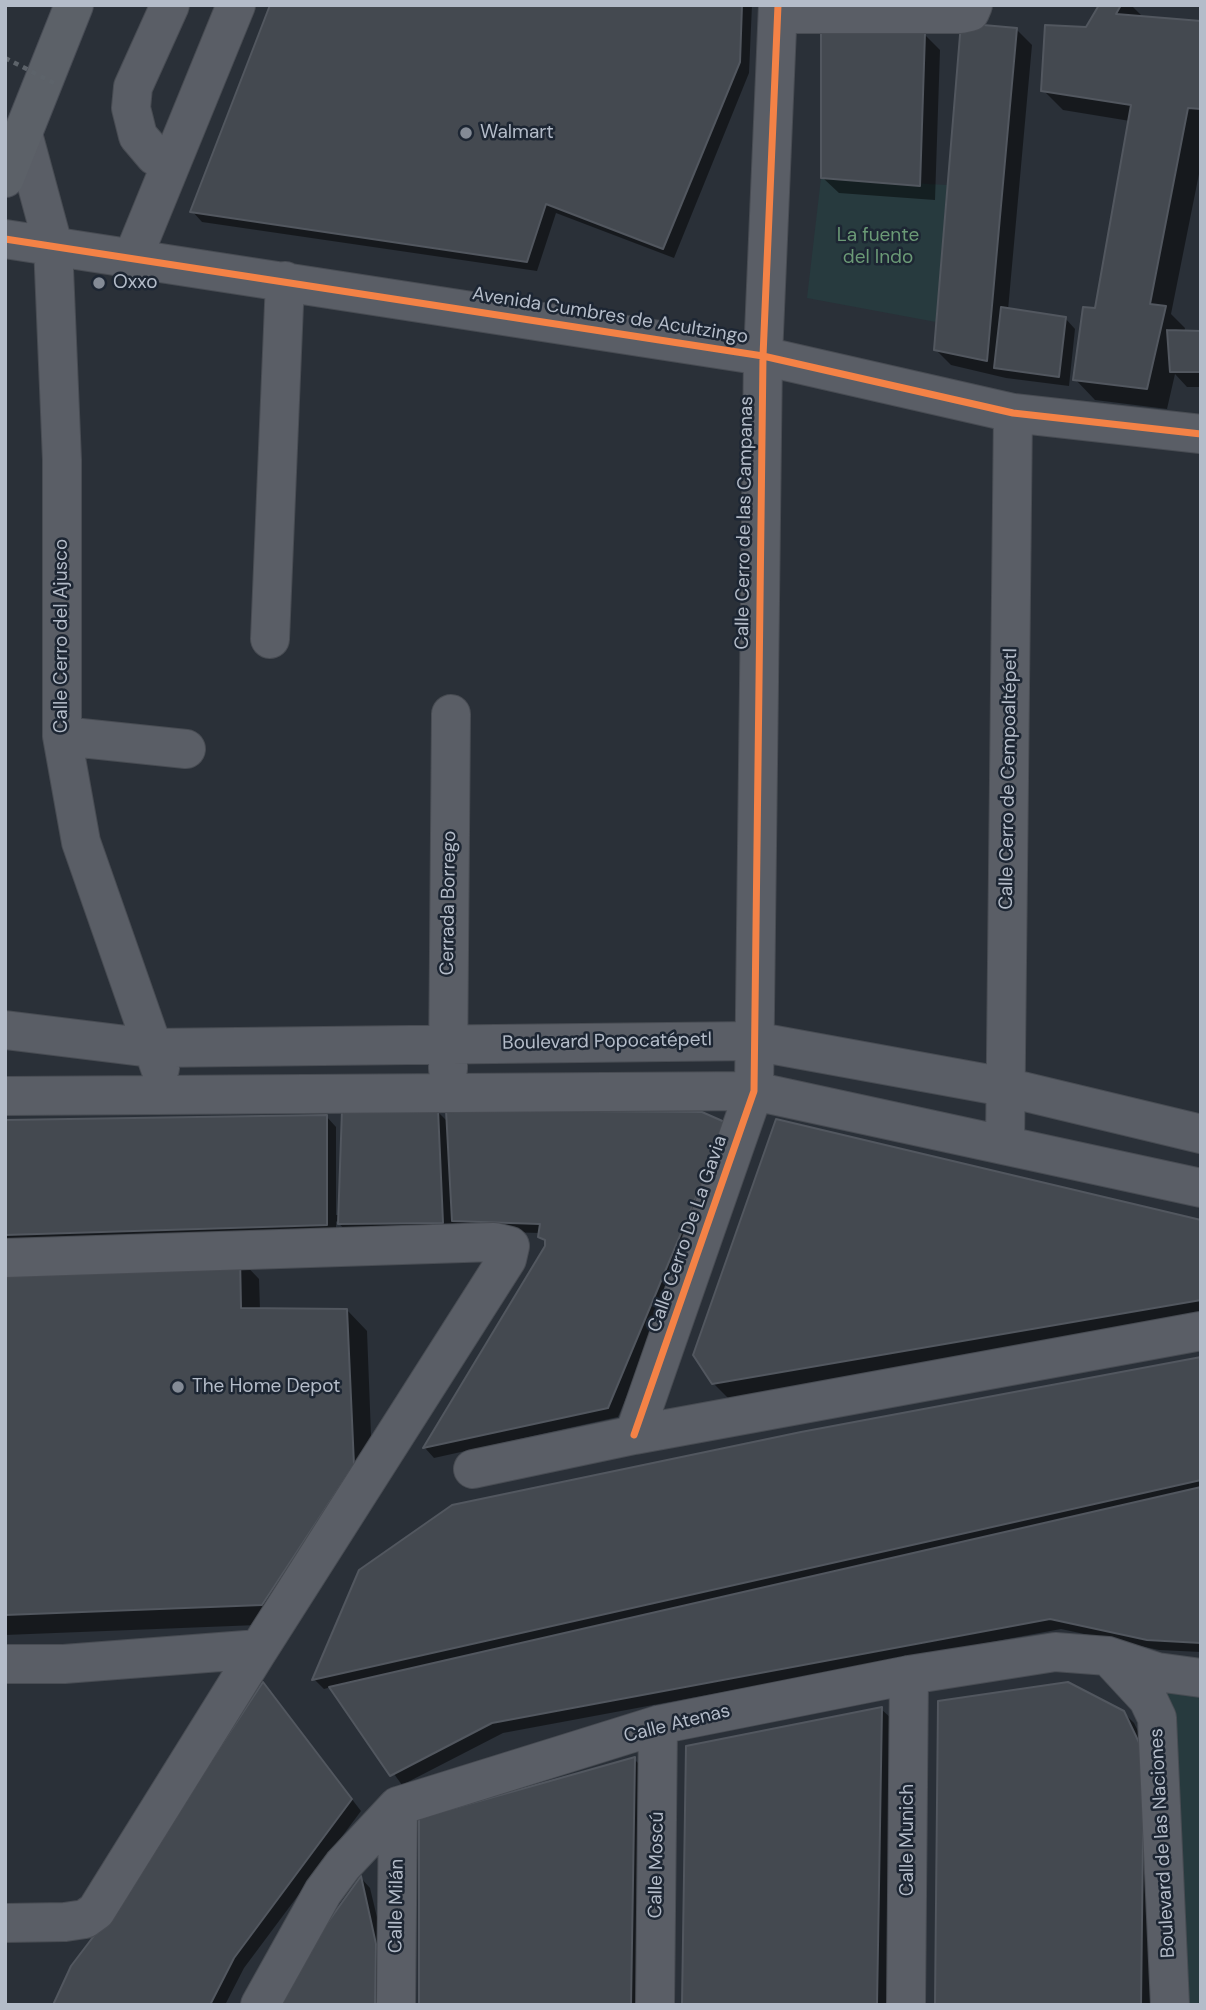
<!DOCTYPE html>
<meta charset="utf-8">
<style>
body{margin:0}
#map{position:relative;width:1206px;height:2010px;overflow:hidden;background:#2a3038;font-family:"DM Sans",sans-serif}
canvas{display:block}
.frame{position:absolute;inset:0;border:7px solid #b4bcc9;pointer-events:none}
</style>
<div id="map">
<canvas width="1206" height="2010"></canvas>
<div class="frame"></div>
</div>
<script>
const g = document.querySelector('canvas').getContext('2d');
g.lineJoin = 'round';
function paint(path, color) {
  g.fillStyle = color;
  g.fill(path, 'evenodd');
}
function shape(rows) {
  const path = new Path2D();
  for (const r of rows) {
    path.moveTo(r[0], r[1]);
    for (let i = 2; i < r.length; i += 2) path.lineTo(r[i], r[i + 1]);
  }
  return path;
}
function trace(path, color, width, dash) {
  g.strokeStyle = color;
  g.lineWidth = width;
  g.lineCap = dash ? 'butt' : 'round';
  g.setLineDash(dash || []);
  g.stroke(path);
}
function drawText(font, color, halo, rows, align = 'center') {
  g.font = font + ' "DM Sans",sans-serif';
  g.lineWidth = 5;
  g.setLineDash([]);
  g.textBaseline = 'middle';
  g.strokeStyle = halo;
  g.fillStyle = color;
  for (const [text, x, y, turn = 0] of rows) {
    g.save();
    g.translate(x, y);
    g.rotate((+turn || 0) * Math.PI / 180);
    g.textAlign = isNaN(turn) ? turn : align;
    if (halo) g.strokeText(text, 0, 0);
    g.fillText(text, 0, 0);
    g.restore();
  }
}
paint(shape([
 [821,178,947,185,936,322,807,298],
 [1157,1672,1201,1678,1201,2005,1170,2005]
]), '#273a3e');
paint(shape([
 [272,5,752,5,749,73,674,258,556,213,537,271,202,222,192,211],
 [1101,5,1131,5,1144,18,1201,24,1201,164,1171,314,1185,328,1184,333,1201,333,1201,387,1187,387,1175,374,1167,409,1095,400,1075,379,1097,309,1130,121,1063,110,1043,90],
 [1016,29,1032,45,1008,310,1065,318,1075,329,1069,386,1006,378,951,365,935,349],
 [924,34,940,50,935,200,839,193,823,178],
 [437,1111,449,1123,736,1135,618,1417,434,1458,425,1448,547,1247,540,1233,464,1231,457,1223,458,1238,355,1239,336,1221,336,1235,5,1245,5,1122,326,1116,336,1127,336,1215,340,1215],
 [1201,1222,1201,1318,729,1399,713,1383],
 [239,1258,259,1279,260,1310,347,1310,367,1331,373,1486,283,1624,5,1635,5,1265],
 [1201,1359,1201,1652,1159,1650,1061,1629,503,1733,402,1785,331,1687,324,1689,314,1679],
 [263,1684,361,1811,244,1968,225,2005,55,2005],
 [881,1709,892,1719,887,2005,683,2005],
 [1123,1712,1134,1723,1154,1764,1151,2005,937,2005],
 [634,1759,644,1769,641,2005,421,2005],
 [361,1878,370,1888,386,1955,384,2005,279,2005]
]), '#0007');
const building = shape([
 [270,5,742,5,740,62,663,249,546,204,527,262,190,212,270,5],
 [1099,5,1121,5,1116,14,1201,21,1201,109,1188,108,1150,304,1166,306,1147,389,1073,380,1083,307,1095,308,1131,105,1041,91,1045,25,1086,27,1099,5],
 [961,23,1017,28,987,361,934,350,961,23],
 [821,29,925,33,920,186,821,178,821,29],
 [1001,307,1066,317,1059,377,994,368,1001,307],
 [1167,330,1201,331,1201,372,1170,372,1167,330],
 [438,1109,443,1223,338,1224,342,1110,438,1109],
 [446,1110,702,1112,727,1123,608,1408,423,1448,545,1246,545,1240,538,1237,540,1224,452,1221,446,1110],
 [327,1115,327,1225,5,1235,5,1120,327,1115],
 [776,1119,1201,1220,1201,1300,712,1384,693,1355,776,1119],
 [240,1257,241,1308,347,1309,354,1465,262,1605,5,1615,5,1263,240,1257],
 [1201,1357,1201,1480,312,1680,359,1570,452,1505,801,1432,1201,1357],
 [1201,1487,1201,1643,1147,1640,1050,1619,492,1723,390,1776,329,1687,1201,1487],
 [263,1682,352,1799,234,1958,210,2005,53,2005,71,1966,106,1920,263,1682],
 [1068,1682,1124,1711,1144,1753,1141,2005,935,2005,938,1701,1068,1682],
 [882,1707,877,2005,682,2005,686,1746,882,1707],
 [635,1757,631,2005,419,2005,419,1818,635,1757],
 [361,1876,376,1944,375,2005,277,2005,295,1968,361,1876]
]);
paint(building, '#444950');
trace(building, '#52575f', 2);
const minor = shape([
 [170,5,133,87,131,108,138,136,155,156,171,163],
 [778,14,961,14,970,12,973,5],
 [23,134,53,245,62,460,62,736,81,842,160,1068],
 [5,239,763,356,1013,413,1201,434],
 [133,257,236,5],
 [270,639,285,281],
 [62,736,186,749],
 [5,1030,151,1048,753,1041,1005,1087,1201,1134],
 [448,1069,451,714],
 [5,1096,754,1091,1201,1188],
 [1005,1145,1013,413],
 [5,1258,494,1242,510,1246,507,1259,259,1649],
 [634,1435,754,1091,763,356,778,5],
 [473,1469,634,1435,1201,1331],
 [1110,1658,1148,1699,1157,1718,1170,2005],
 [5,1664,64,1664,259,1649,96,1911,85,1919,65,1922,5,1923],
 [260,2005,323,1892,343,1865,398,1806,658,1725,909,1675,1055,1652,1108,1656,1157,1672,1201,1678],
 [396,2005,398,1806],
 [655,2005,658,1725],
 [906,2005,909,1675]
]);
const major = shape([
 [5,178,74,5]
]);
trace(minor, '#484c53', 40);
trace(major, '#484c55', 40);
trace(minor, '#5a5e66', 38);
trace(major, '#5c6168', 38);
trace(shape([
 [5,58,56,84]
]), '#5d636a', 4.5, [5, 5]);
trace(shape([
 [5,239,763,356,1013,413,1201,434],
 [634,1435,754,1091,763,356,778,5]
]), '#f48246', 7);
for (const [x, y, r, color] of [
 [466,133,7,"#848b96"],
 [99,283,7,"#848b96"],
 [178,1387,7,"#848b96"]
]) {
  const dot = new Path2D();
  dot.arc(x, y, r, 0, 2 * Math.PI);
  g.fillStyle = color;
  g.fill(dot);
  trace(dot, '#1d2633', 2.5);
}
drawText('19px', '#b4bcc9', '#1d2633', [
 ["Walmart",480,133],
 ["Oxxo",113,283],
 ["The Home Depot",192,1387]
], 'left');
drawText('19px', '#6b9a76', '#1d2633', [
 ["La fuente",878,236],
 ["del Indo",878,258]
]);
drawText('19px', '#b4bcc9', '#1d2633', [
 ["Avenida Cumbres de Acultzingo",610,316,9],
 ["Calle Cerro de las Campanas",745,523,-89],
 ["Calle Cerro del Ajusco",62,636,-90],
 ["Calle Cerro de Cempoaltépetl",1009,779,-89],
 ["Cerrada Borrego",449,903,-89],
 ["Boulevard Popocatépetl",607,1042,-1],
 ["Calle Cerro De La Gavia",688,1234,-71],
 ["Calle Atenas",677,1724,-14],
 ["Calle Munich",908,1840,-90],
 ["Boulevard de las Naciones",1163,1843,-93],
 ["Calle Moscú",657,1865,-89],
 ["Calle Milán",397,1906,-89]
]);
</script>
